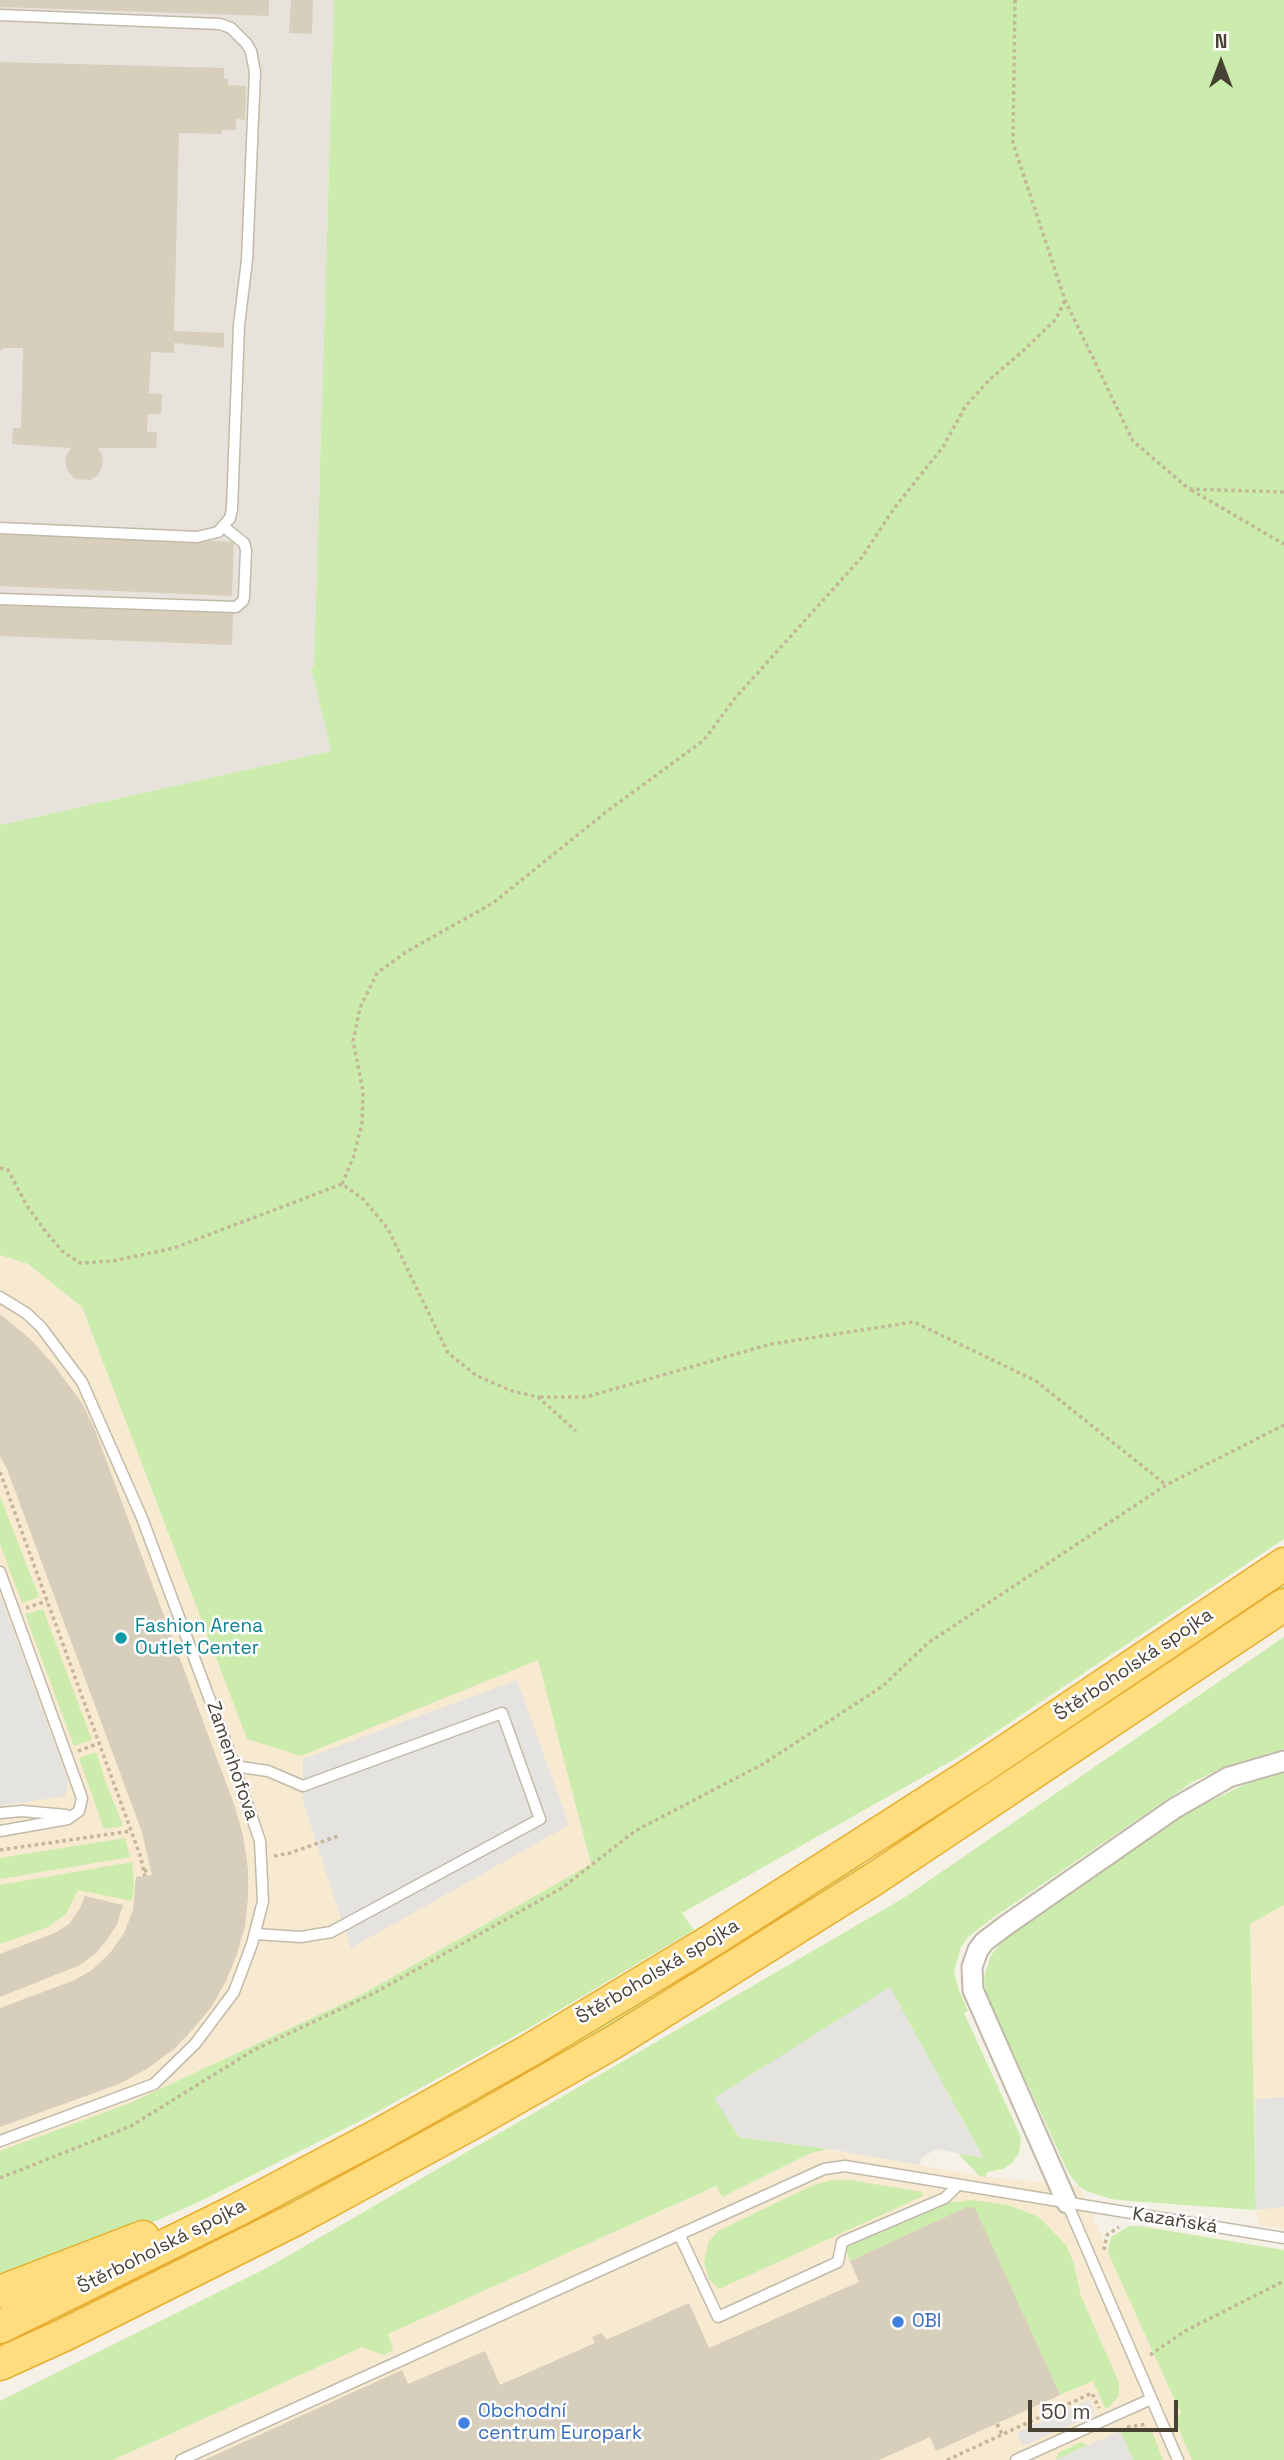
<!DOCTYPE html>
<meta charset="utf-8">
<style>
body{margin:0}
#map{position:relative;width:1284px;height:2460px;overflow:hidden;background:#f5f1e7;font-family:"Space Grotesk",sans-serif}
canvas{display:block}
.north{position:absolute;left:1186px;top:28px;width:70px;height:70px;-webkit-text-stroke:5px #fff;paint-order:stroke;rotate:0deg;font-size:19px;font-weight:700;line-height:28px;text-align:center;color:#484235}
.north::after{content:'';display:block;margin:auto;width:24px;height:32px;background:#484235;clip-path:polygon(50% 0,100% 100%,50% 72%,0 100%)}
.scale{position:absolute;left:1028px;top:2400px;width:150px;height:32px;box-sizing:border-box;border:4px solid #484235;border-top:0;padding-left:9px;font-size:21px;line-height:24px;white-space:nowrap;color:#484235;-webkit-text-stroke:5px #fff;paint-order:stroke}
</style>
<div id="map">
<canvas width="1284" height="2460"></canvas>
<div class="north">N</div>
<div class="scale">50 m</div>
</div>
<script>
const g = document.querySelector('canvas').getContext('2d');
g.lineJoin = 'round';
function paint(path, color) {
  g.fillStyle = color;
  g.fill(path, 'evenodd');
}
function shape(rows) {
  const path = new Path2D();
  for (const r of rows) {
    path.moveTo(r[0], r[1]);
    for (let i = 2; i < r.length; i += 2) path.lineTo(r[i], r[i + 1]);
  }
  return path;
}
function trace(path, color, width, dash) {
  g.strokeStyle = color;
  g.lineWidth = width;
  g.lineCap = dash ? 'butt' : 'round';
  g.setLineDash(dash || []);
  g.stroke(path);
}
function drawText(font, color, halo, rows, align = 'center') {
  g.font = font + ' "Space Grotesk",sans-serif';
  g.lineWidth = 5;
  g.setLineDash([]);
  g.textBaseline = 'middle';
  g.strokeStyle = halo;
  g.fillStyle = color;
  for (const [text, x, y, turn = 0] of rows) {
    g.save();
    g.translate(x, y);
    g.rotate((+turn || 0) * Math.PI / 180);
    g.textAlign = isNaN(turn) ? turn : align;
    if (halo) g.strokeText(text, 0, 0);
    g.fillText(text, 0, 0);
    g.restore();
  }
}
paint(shape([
 [0,1255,28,1264,82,1307,247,1739,301,1755,539,1659,591,1864,359,1996,130,2103,0,2151],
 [1284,1905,1284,2229,1260,2225,1256,2210,1250,1923],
 [830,2149,986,2177,1079,2186,1181,2415,1174,2419,1192,2460,113,2460,362,2347,393,2349,387,2334,717,2186,722,2196,811,2153]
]), '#f8e9d1');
paint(shape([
 [0,0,334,0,314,667,311,668,331,751,0,825]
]), '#e7e3dc');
paint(shape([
 [334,0,1284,0,1284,1539,960,1756,682,1913,694,1930,531,2027,366,2118,201,2201,78,2255,0,2283,0,2151,130,2103,359,1996,591,1864,538,1660,301,1756,247,1739,82,1307,28,1264,0,1255,0,825,331,751,311,667,314,667],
 [0,1496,39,1597,22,1603,0,1544],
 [1284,1578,1284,1590,955,1807,953,1803],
 [43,1609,92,1740,74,1746,25,1614],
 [1284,1637,1284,1749,1228,1765,1191,1783,994,1917,968,1937,961,1947,954,1971,958,1988,968,2011,964,2013,1021,2137,1019,2153,1013,2162,1003,2169,987,2172,986,2177,979,2176,959,2154,983,2157,889,1987,739,2137,830,2149,811,2153,722,2197,716,2186,388,2334,393,2348,392,2351,383,2355,362,2347,113,2460,0,2460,0,2401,269,2267,902,1899],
 [96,1752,106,1783,123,1826,104,1829,79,1758],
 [1284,1772,1284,1905,1250,1924,1256,2210,1129,2201,1111,2199,1086,2191,1079,2186,1069,2174,986,1994,984,1977,991,1955,1006,1938,1190,1811,1250,1782],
 [125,1838,130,1857,0,1879,0,1858],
 [132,1862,134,1885,132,1901,78,1890,66,1914,48,1927,0,1944,0,1885],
 [860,1862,865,1867,698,1976,412,2143,0,2352,0,2341],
 [831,2180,850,2180,922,2192,923,2196,719,2289,709,2279,704,2262,709,2241,718,2231,809,2187],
 [972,2200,1008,2205,1039,2217,1066,2245,1073,2261,1081,2296,1119,2383,1119,2396,1108,2408,1105,2408,1093,2381,1060,2395,975,2209,967,2207,850,2261,845,2248,944,2203],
 [1129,2226,1140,2226,1284,2250,1284,2460,1192,2460,1174,2418,1181,2414,1109,2255,1108,2248,1111,2237],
 [1151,2428,1163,2460,1133,2460,1120,2431],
 [1081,2442,1088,2445,1056,2460,1058,2453]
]), '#ccecad');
paint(shape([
 [0,1594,68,1781,65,1796,0,1806],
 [517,1680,569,1825,351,1948,303,1802,303,1759],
 [890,1987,983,2158,936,2149,921,2158,920,2165,830,2149,739,2137,714,2098],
 [1284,2097,1284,2207,1256,2210,1255,2099],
 [1089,2400,1095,2414,1023,2446,1017,2433],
 [1120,2431,1133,2460,1055,2460,1097,2441]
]), '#e5e3df');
paint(shape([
 [0,0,269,0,269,16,0,7],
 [291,0,313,0,312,34,289,33],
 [0,62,224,68,224,79,228,79,228,85,246,86,245,120,236,119,236,130,222,130,222,134,179,133,174,331,224,333,224,348,174,343,174,353,151,352,149,393,162,394,161,414,148,414,147,432,157,432,156,448,98,448,103,457,102,467,97,476,90,480,75,479,67,470,65,458,71,448,12,444,13,428,21,428,23,348,3,348,3,350,0,350],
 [0,532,234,542,232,596,0,586],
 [0,605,233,613,232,645,0,636],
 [0,1314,29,1338,54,1365,82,1403,95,1430,235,1807,243,1835,248,1869,248,1898,245,1926,237,1954,226,1981,212,2006,194,2028,174,2049,145,2070,119,2084,0,2127,0,2008,75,1980,92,1970,110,1953,124,1933,133,1910,136,1877,152,1875,142,1832,7,1469,0,1456],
 [85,1896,123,1905,117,1924,107,1940,95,1954,80,1965,0,1997,0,1954,55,1933,69,1924,79,1910],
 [967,2207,975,2208,1060,2395,936,2451,930,2437,879,2460,204,2460,402,2370,408,2384,485,2351,500,2385,595,2343,592,2337,602,2333,606,2340,689,2303,709,2348,859,2282,850,2261]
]), '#d7cebc');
const service = shape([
 [0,15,220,24,231,28,246,43,251,51,255,72,247,260,239,325,232,509,230,518,218,532,197,537,0,528],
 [0,599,236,607,243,601,244,597,246,550,244,543,224,527],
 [0,1297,26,1313,41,1327,82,1382,142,1518,229,1751,260,1841,263,1901,252,1944,234,1992,195,2044,154,2084,0,2141],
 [0,1572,82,1798,79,1811,68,1819,0,1831],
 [234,1766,268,1771,303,1786,502,1713,540,1819,331,1932,301,1937,255,1934],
 [0,1813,22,1811,66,1815],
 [1067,2203,1178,2460],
 [679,2234,718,2317,838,2262,842,2242,945,2198,958,2185],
 [181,2460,824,2169,845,2166,1284,2238],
 [1016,2460,1151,2399]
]);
const minor = shape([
 [1067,2203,973,1990,972,1967,978,1950,984,1942,1005,1926,1175,1808,1229,1777,1284,1761]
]);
const trunk = shape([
 [0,2292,143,2237],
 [0,2327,235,2211,377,2136,532,2049,714,1939,979,1769,1284,1564],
 [0,2364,66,2334,298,2218,476,2121,614,2042,871,1881,1284,1605]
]);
trace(service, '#c1baa9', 13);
trace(minor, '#c1baa9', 23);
trace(trunk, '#e8ad2e', 35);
trace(shape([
 [1015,0,1013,143,1065,300,1133,441,1189,489,1284,492],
 [1191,490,1284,544],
 [0,1168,8,1170,27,1206,46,1232,62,1251,80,1263,113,1261,174,1248,342,1184,363,1199,388,1229,448,1353,477,1376,512,1391,538,1397,576,1431],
 [342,1184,353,1158,362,1124,363,1091,353,1041,360,1008,377,973,406,952,493,903,606,812,704,740,736,697,862,557,895,507,943,447,965,407,990,379,1024,350,1056,319,1065,300],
 [540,1397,586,1397,771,1344,914,1322,1036,1381,1166,1485],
 [0,1472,140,1855,145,1876],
 [26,1608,47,1601],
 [78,1751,100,1743],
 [0,1850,131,1831],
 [274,1856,290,1853,338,1836],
 [144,1871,151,1870],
 [0,2178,131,2126,252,2051,376,1992,562,1888,635,1831,763,1764,883,1686,928,1643,1166,1485,1284,1425],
 [1104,2250,1107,2235,1119,2227],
 [1150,2355,1185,2331,1284,2281],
 [997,2424,1002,2434],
 [1127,2427,1147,2424],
 [947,2460,1092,2393,1099,2408]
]), '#c4b799', 3.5, [3.5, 3.5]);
trace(service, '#fff', 10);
trace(minor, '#fff', 19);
trace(trunk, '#ffdd7f', 32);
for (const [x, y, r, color] of [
 [121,1638,7,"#0f9aa8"],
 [898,2322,7,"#3f7fe0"],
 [464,2423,7,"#3f7fe0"]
]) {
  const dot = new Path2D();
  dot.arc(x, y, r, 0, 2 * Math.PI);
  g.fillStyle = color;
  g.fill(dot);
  trace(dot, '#fff', 2.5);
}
drawText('19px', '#0d838f', '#fff', [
 ["Fashion Arena",135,1627],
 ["Outlet Center",135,1649]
], 'left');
drawText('19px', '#484235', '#fff', [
 ["Štěrboholská spojka",1134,1665,-34],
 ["Zamenhofova",232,1761,71],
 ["Štěrboholská spojka",658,1972,-31],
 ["Kazaňská",1175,2221,9],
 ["Štěrboholská spojka",162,2247,-27]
]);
drawText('19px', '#366cbe', '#fff', [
 ["OBI",912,2322],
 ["Obchodní",478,2412],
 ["centrum Europark",478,2434]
], 'left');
</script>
